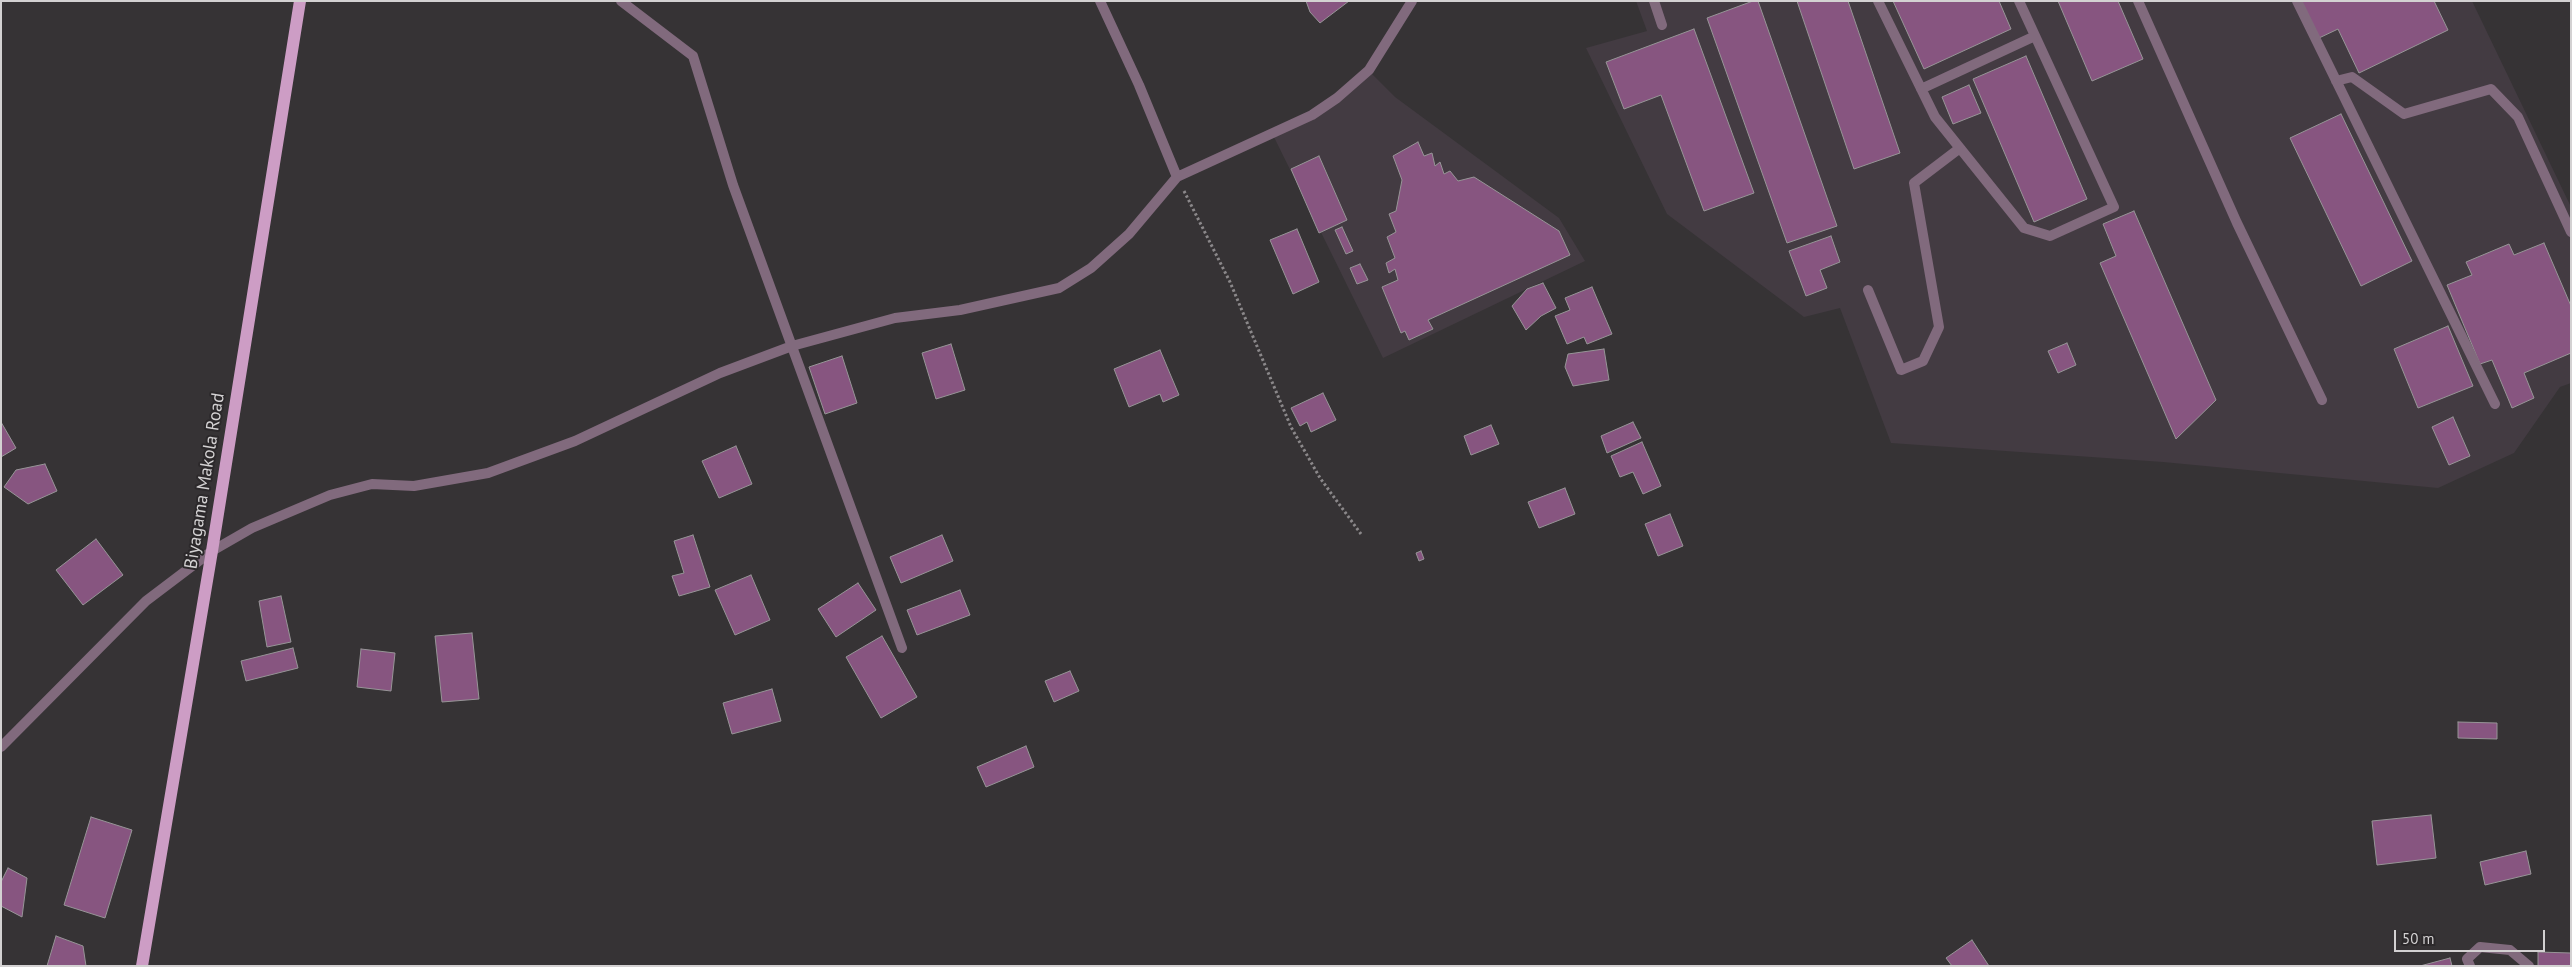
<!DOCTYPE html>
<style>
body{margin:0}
#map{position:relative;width:2572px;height:967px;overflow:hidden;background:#363335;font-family:"PT Sans",sans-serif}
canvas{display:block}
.frame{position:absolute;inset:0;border:2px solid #d3d1d2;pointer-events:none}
.scale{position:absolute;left:2394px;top:930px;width:151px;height:22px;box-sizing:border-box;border:2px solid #d3d1d2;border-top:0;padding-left:6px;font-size:15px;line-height:18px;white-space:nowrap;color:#d3d1d2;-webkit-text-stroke:4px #2c292b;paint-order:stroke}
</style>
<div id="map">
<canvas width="2572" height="967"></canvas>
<div class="frame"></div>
<div class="scale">50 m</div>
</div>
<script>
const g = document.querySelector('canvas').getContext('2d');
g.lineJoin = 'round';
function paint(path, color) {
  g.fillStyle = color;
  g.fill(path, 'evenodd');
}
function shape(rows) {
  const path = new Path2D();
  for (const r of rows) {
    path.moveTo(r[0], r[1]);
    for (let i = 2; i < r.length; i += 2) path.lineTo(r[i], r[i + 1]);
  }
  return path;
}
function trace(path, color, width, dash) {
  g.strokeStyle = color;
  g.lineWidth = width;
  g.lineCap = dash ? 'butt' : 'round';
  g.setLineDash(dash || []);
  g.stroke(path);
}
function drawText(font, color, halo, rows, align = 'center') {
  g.font = font + ' "PT Sans",sans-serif';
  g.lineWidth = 4;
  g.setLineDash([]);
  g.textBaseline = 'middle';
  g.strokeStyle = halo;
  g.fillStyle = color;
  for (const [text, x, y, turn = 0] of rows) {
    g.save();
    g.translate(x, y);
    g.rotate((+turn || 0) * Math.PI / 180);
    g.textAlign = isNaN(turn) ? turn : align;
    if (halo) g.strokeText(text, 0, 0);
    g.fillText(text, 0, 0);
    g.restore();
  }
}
paint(shape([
 [1636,1,2472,1,2571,207,2571,383,2560,387,2514,453,2438,488,2163,462,1891,443,1840,308,1804,317,1667,214,1586,48,1647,31],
 [1370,72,1395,97,1559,218,1585,261,1383,358,1272,133,1337,101]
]), '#433b42');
const building = shape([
 [1306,1,1349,1,1320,23,1310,12,1306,1],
 [1753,1,1758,1,1837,226,1787,243,1707,18,1753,1],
 [1797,1,1848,1,1900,153,1854,169,1797,1],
 [1893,1,1999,1,2011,29,1924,69,1893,1],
 [2058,1,2118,1,2143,59,2092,81,2058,1],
 [2301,1,2434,1,2448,30,2359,73,2338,29,2319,38,2301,1],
 [1694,29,1754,193,1704,211,1661,95,1624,109,1606,62,1694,29],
 [2026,56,2087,199,2034,222,1973,79,2026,56],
 [1969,85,1981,113,1953,124,1942,97,1969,85],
 [2341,114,2412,261,2361,286,2290,138,2341,114],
 [1418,142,1424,156,1432,153,1435,166,1440,162,1444,174,1450,171,1458,181,1474,177,1559,231,1570,255,1428,320,1433,329,1409,340,1405,331,1401,333,1382,287,1398,280,1395,269,1389,273,1386,263,1395,258,1387,237,1396,232,1389,214,1396,211,1402,180,1393,156,1418,142],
 [1319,156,1347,220,1319,233,1291,169,1319,156],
 [2134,211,2216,400,2176,439,2100,263,2116,256,2103,224,2134,211],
 [1342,227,1353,251,1346,254,1335,230,1342,227],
 [1297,229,1319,282,1293,294,1270,240,1297,229],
 [1831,236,1840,262,1820,270,1827,288,1806,296,1789,251,1831,236],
 [2544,243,2571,306,2571,353,2524,373,2534,398,2512,408,2492,360,2480,364,2447,285,2472,275,2466,262,2509,244,2514,255,2544,243],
 [1360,264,1368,280,1357,284,1350,268,1360,264],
 [1543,283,1556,308,1541,316,1526,330,1512,306,1527,289,1543,283],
 [1592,287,1612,334,1587,344,1584,337,1567,344,1555,316,1570,310,1565,298,1592,287],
 [2448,326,2473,386,2418,408,2394,349,2448,326],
 [2067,343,2076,365,2058,373,2048,351,2067,343],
 [951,344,965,390,936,399,922,353,951,344],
 [1604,349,1609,380,1573,386,1565,367,1568,354,1604,349],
 [1160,350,1179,395,1163,402,1160,394,1129,407,1114,369,1160,350],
 [842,356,857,403,825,414,809,367,842,356],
 [1323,393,1336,420,1311,432,1307,422,1300,426,1291,408,1323,393],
 [2453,417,2470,456,2449,465,2432,427,2453,417],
 [1,422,16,448,1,457,1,422],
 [1633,422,1641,438,1607,453,1601,436,1633,422],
 [1491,425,1499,444,1471,455,1464,436,1491,425],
 [1642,442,1661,486,1643,494,1633,472,1620,477,1611,456,1642,442],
 [736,446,752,484,719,498,702,461,736,446],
 [45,464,57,491,28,504,4,487,16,470,45,464],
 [1565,488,1575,514,1539,528,1528,502,1565,488],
 [1670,514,1683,546,1658,556,1645,524,1670,514],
 [693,535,710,587,679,596,672,576,684,573,674,541,693,535],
 [942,535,953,561,901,583,890,557,942,535],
 [96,539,123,575,83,605,56,570,96,539],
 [1421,551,1424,559,1419,561,1416,553,1421,551],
 [751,575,770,620,735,635,715,590,751,575],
 [858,583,876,610,836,637,818,609,858,583],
 [960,590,970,615,917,635,907,610,960,590],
 [281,596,291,642,267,647,259,601,281,596],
 [472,633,479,699,442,702,435,636,472,633],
 [882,636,917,697,881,718,846,657,882,636],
 [293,648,298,668,246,681,241,661,293,648],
 [361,649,395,653,391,691,357,687,361,649],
 [1070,671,1079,691,1054,702,1045,681,1070,671],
 [772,689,781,721,732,734,723,703,772,689],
 [2458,722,2497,723,2497,739,2458,738,2458,722],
 [1026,746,1034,767,986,787,977,767,1026,746],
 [2431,815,2436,858,2377,865,2372,821,2431,815],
 [91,817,132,830,105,918,64,905,91,817],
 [2526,851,2531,874,2485,885,2480,862,2526,851],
 [8,868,27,878,22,917,1,906,1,882,8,868],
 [56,936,83,946,86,966,47,966,56,936],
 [1972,940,1989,966,1952,966,1946,958,1972,940],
 [2538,952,2571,953,2571,966,2538,966,2538,952],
 [2450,958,2452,966,2420,966,2450,958]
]);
paint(building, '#875580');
trace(building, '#979597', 1);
trace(shape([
 [1184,191,1230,282,1291,427,1320,478,1361,534]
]), '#8b888a', 3, [2.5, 2.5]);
trace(shape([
 [1654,1,1662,25],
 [1878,1,1935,117,2024,228,2050,236,2114,207,2019,1],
 [2138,1,2237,223,2322,400],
 [2297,1,2495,404],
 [2336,81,2352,77,2404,114,2491,89,2518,117,2571,232],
 [1921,89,2035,36],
 [1868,290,1901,370,1923,361,1939,327,1914,183,1960,148]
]), '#816a7d', 10);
trace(shape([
 [621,1,693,56,733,185,902,648],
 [1100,1,1139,85,1177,177],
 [1,747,146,601,212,551,252,528,330,495,372,484,414,486,488,473,575,441,720,373,792,346,895,318,960,310,1059,288,1091,268,1129,234,1177,177,1312,115,1337,98,1369,70,1412,1],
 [2470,966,2467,959,2480,947,2510,950,2529,966]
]), '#816a7d', 10);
trace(shape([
 [142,966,212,551,300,1]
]), '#cd9dc5', 12);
drawText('18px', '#d3d1d2', '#2c292b', [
 ["Biyagama Makola Road",205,481,-81]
]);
</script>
